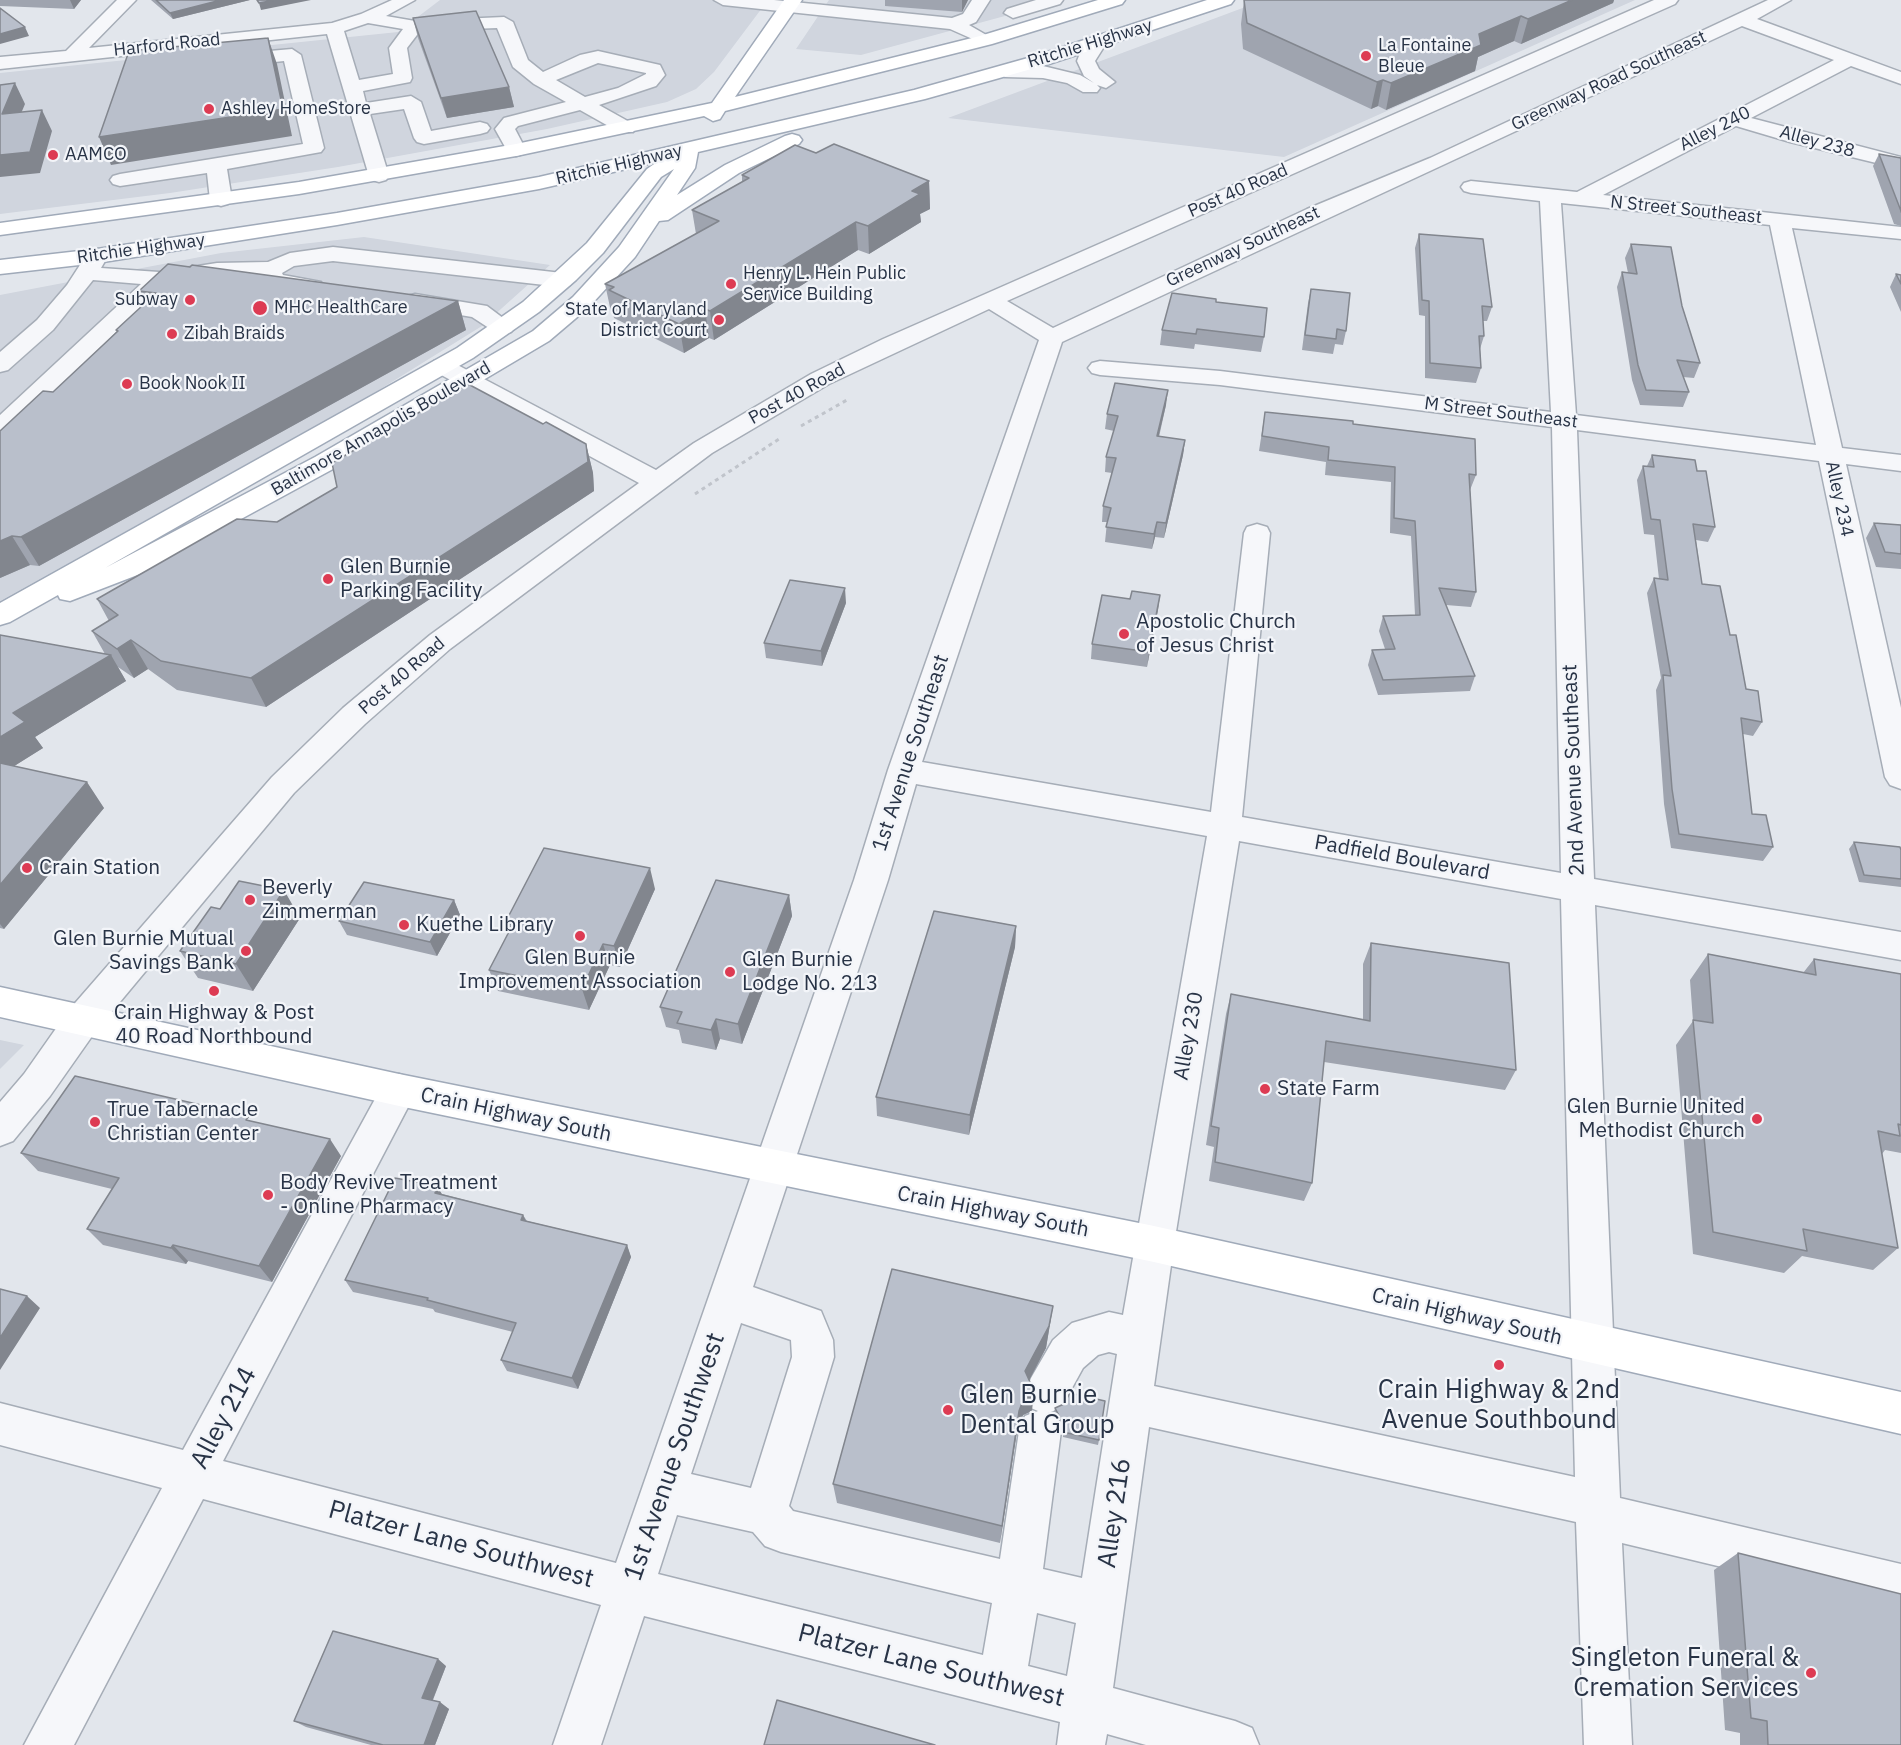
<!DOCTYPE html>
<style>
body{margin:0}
canvas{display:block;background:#e2e6ec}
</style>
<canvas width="1901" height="1745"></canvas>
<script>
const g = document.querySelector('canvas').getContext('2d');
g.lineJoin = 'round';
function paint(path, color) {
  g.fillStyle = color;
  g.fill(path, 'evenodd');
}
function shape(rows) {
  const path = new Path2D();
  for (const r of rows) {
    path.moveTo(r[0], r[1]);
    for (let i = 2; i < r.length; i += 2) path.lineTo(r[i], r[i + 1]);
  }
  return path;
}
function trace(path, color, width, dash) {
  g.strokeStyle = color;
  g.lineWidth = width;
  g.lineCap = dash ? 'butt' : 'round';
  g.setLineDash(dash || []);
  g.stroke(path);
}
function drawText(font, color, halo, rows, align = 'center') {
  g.font = font + ' "IBM Plex Sans",sans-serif';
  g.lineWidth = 4.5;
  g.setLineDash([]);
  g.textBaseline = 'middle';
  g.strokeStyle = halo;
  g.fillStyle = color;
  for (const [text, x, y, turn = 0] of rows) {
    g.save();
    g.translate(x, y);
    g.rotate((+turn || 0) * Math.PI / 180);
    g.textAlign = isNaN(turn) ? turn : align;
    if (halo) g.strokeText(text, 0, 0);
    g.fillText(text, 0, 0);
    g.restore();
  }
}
paint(shape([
 [440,0,768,0,714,72,696,89,667,102,547,129,338,167,170,193,0,214,0,73,398,32],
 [829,0,1064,0,861,55,796,49],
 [1264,0,1635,0,1284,157,948,118],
 [364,237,550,265,482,326,366,398,0,601,0,295,221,253],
 [0,1040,24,1045,0,1069]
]), '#d0d5de');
const minor = shape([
 [117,0,136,0,89,48,332,23,361,14,392,0,415,0,386,16,415,21,504,17,513,22,528,60,543,72,580,55,598,51,660,65,665,75,656,86,599,105,633,124,636,128,633,132,619,132,580,110,518,126,515,129,526,150,523,154,516,156,509,154,495,129,504,118,566,102,534,84,513,67,497,28,420,31,407,48,412,78,410,82,363,91,366,103,411,96,421,102,431,131,480,122,487,124,490,128,487,132,480,134,424,144,417,142,414,138,404,109,370,114,389,176,386,180,379,182,372,180,369,176,327,34,0,69,0,57,66,51,117,0],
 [368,23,403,29,389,48,393,74,359,80,344,31,368,23],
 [598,63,646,73,646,74,618,88,585,97,556,80,598,63],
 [714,0,774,0,952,18,963,14,972,0,990,0,976,22,969,25,995,40,986,45,950,29,723,5,714,0],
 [1036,0,1063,0,1060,4,1013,18,1004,13,1007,9,1036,0],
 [1654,0,1678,0,1675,4,1007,301,1053,328,1307,209,1430,158,1768,0,1791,0,1757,19,1901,72,1901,84,1851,66,1751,118,1901,157,1901,169,1790,142,1736,126,1603,195,1901,227,1901,239,1792,228,1842,448,1901,455,1901,471,1846,464,1901,708,1901,789,1890,785,1885,777,1819,461,1577,430,1594,879,1901,932,1901,960,1595,905,1620,1498,1901,1564,1901,1610,1622,1543,1632,1745,1584,1745,1576,1522,1149,1427,1113,1688,1235,1721,1252,1728,1259,1745,1146,1745,1107,1734,1105,1745,1057,1745,1060,1722,644,1616,601,1745,553,1745,601,1605,203,1499,74,1745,24,1745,162,1488,0,1445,0,1403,183,1450,386,1079,399,1074,412,1079,417,1090,223,1461,616,1563,854,880,888,770,1039,340,989,309,829,384,712,453,450,649,365,724,294,793,95,1032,50,1096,13,1141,0,1146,0,1102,24,1074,69,1010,272,777,343,708,430,635,639,483,434,371,430,366,434,361,442,359,450,361,656,470,694,443,811,374,883,339,1654,0],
 [1742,26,1834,60,1577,192,1471,181,1464,183,1461,187,1464,191,1471,193,1540,201,1551,412,1220,371,1100,361,1092,363,1088,368,1092,373,1100,375,1220,385,1552,427,1561,873,1242,817,1270,533,1267,527,1257,524,1247,527,1244,533,1211,812,922,762,1062,342,1742,26],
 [1561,203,1770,225,1816,445,1576,415,1561,203],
 [916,784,1207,836,1123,1315,1109,1312,1072,1323,1053,1340,1031,1378,1025,1393,1031,1408,1038,1411,1025,1416,1019,1431,1000,1559,793,1511,789,1506,834,1357,833,1340,821,1311,753,1287,888,880,916,784],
 [1239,841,1561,899,1575,1477,1154,1386,1174,1244,1239,841],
 [741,1323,791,1340,792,1357,751,1488,691,1474,741,1323],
 [1109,1352,1117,1354,1082,1578,1043,1569,1061,1431,1055,1416,1048,1413,1061,1408,1083,1368,1098,1355,1109,1352],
 [677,1515,753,1532,765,1546,781,1552,992,1603,983,1655,658,1574,677,1515],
 [1037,1613,1076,1623,1067,1676,1028,1666,1037,1613],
 [1098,37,1107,42,1095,61,1099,69,1115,82,1106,88,1097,85,1100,88,1097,92,1083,92,1067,83,1043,78,1005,77,996,71,1005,65,1043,66,1080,75,1094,83,1084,76,1077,61,1082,48,1092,38,1098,37],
 [292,49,301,55,324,148,321,152,227,169,232,200,228,204,221,206,214,204,210,200,207,173,120,186,113,184,110,180,113,176,120,174,303,144,284,61,247,65,238,59,247,53,292,49],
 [333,247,562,273,570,275,573,280,570,285,562,287,333,261,294,266,282,273,283,275,321,282,324,287,321,292,313,294,265,285,261,275,217,277,185,282,177,280,174,275,177,270,185,268,217,263,268,262,290,253,333,247],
 [97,249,105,251,108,256,101,268,159,272,167,274,170,279,24,422,0,433,0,415,141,284,93,280,53,330,8,370,0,372,0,352,37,320,67,285,89,251,97,249],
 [415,294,487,306,515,327,511,332,503,334,495,332,472,317,407,306,404,301,407,296,415,294]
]);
const major = shape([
 [784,0,802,0,735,97,980,36,1098,0,1125,0,1122,4,992,44,725,111,720,119,713,121,704,116,516,156,299,194,0,235,0,223,299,182,516,144,712,103,784,0],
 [1207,0,1234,0,1231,4,1049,64,925,99,698,152,695,168,677,195,725,165,785,136,792,134,799,136,802,140,799,144,739,173,668,220,659,221,635,257,589,307,549,341,333,469,140,574,70,601,60,599,58,595,10,622,0,625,0,603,457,348,523,302,587,243,647,169,657,162,539,189,337,225,97,263,0,274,0,260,97,249,337,213,539,177,914,90,1035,56,1207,0],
 [674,169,619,247,573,297,533,331,315,457,105,568,473,358,539,312,576,280,603,253,661,177,674,169],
 [0,987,399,1074,1154,1226,1901,1392,1901,1434,1154,1262,399,1106,0,1017,0,987]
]);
trace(minor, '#a6adb7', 3);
trace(major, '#a0aab9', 3);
trace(shape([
 [801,426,847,400],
 [695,494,779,439]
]), '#c0c4cb', 3, [4, 4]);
paint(minor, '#f6f7fa');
paint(major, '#fff');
paint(shape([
 [0,0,81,0,74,9,0,6],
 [151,0,250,0,173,19],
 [885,0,968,0,962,12,885,6],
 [1244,0,1614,0,1613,3,1521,44,1514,41,1478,57,1475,71,1386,110,1378,106,1371,109,1243,49,1241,24],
 [413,18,509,87,514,107,447,118,418,38],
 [816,153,929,181,930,209,920,214,921,222,869,254,858,250,714,340,709,338,684,353,614,318,613,313,611,312,605,284,696,234,692,210,742,182,742,175],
 [1879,154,1901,158,1901,226,1894,224,1873,166],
 [1419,234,1492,307,1487,321,1483,321,1484,336,1480,349,1481,368,1476,383,1425,378,1425,316,1419,315,1415,248],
 [1631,244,1682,306,1700,363,1694,378,1683,377,1689,392,1683,407,1640,405,1632,380,1617,287,1622,272,1628,273,1625,258],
 [1896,274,1901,275,1901,312,1890,287],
 [1311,289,1346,331,1343,345,1335,344,1333,354,1302,350,1308,303],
 [139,291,458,301,466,330,39,566,30,565,0,578,0,431,53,392,117,332,116,330,145,304],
 [1216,302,1264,337,1261,352,1195,344,1194,349,1160,345,1162,330],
 [1166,405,1159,437,1185,440,1183,455,1164,538,1155,537,1152,549,1105,542,1107,522,1102,522,1103,506,1112,473,1105,472,1106,457,1114,431,1105,429,1107,414],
 [1265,412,1353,424,1476,475,1470,490,1476,592,1471,607,1446,605,1475,676,1470,691,1378,695,1368,665,1372,650,1385,649,1379,631,1383,616,1415,615,1411,536,1390,533,1391,482,1325,475,1326,462,1259,451],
 [543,424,586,444,593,473,594,491,266,707,177,690,148,669,134,678,118,667,126,681,35,737,43,748,14,766,104,808,4,929,0,928,0,635,105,654,92,631,109,621,97,599,277,522],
 [1652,455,1697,471,1715,527,1708,542,1696,540,1702,584,1730,635,1746,689,1762,722,1753,736,1743,734,1752,814,1773,847,1763,861,1671,848,1664,804,1656,690,1661,678,1647,593,1654,578,1659,579,1654,535,1644,534,1637,480,1643,466,1647,466],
 [1874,523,1901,525,1901,569,1876,567,1866,538],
 [1160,595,1147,667,1091,659,1092,644,1130,599],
 [846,603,822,666,766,658,764,643],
 [1854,842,1901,850,1901,887,1859,882,1849,849],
 [655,889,620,967,610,965,589,1010,498,991,489,970,509,933,505,923],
 [789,895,792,916,742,1044,720,1039,716,1050,682,1043,679,1030,666,1027,660,1007],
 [454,900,460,915,437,956,347,935,339,921],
 [220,909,300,918,253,991,198,978,180,951],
 [1016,926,1015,947,969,1135,877,1116,876,1097],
 [1371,943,1516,1070,1505,1090,1324,1062,1312,1183,1304,1201,1209,1181,1214,1147,1206,1145,1226,1014,1231,994,1363,1020,1363,964],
 [1708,954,1803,973,1814,959,1901,974,1901,1153,1885,1150,1882,1154,1898,1248,1873,1270,1802,1256,1784,1273,1693,1254,1676,1045,1693,1021,1690,980],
 [252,1122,341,1156,272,1282,188,1261,186,1264,103,1245,87,1229,112,1189,38,1171,21,1153],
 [442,1194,523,1215,527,1221,627,1245,631,1257,578,1389,507,1371,501,1360,513,1332,435,1312,433,1309,353,1292,345,1280],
 [1053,1306,1046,1348,1029,1380,1032,1411,1023,1415,1017,1431,1000,1543,837,1503,833,1484],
 [1055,1408,1099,1440,1098,1445,1063,1437,1063,1430,1054,1413],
 [1738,1553,1901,1745,1740,1745,1740,1733,1725,1730,1714,1570],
 [446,1666,433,1700,449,1709,435,1745,371,1745,306,1727,294,1721]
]), '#9fa4af');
paint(shape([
 [70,0,81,0,74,9],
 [221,0,250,0,173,19,170,13],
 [275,0,311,0,261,10,259,3],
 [962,0,968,0,962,12],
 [1572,0,1614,0,1613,3,1521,44,1528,19],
 [1521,16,1514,41,1478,57,1475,71,1386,110,1391,83,1479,34],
 [25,27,29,36,0,44,0,34],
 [268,38,277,64,292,136,111,165,99,137],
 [1383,80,1378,106,1371,109,1377,82],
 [15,83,25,104,12,135,2,114],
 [509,87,514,107,447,118,441,98],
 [42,110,52,131,40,173,0,177,0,155],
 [929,181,930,209,920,214,921,222,869,254,868,226,912,191],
 [856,222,858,250,714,340,710,311],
 [458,301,466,330,39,566,21,537],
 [705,309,709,338,684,353,679,324],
 [1168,390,1166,405,1155,451,1157,436],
 [1185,440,1183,455,1164,538,1166,523],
 [586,444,593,473,594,491,266,707,251,678],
 [1157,522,1155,537,1152,549,1154,534],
 [12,536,30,565,0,578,0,541],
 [845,588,846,603,822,666,821,651],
 [1160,595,1158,610,1147,667,1149,652],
 [131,640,148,669,134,678,117,649],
 [111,655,126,681,35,737,43,748,0,775,0,737,13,713],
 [87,782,104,808,4,929,0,924,0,885],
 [650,868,655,889,620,967,614,946],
 [284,890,300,918,253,991,236,964],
 [789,895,792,916,742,1044,738,1024],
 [454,900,460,915,437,956,430,942],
 [1016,926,1015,947,969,1135,970,1115],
 [603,944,610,965,589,1010,582,989],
 [716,1019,720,1039,716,1050,711,1030],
 [330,1139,341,1156,272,1282,259,1266],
 [437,1186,445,1199,435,1193],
 [523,1215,529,1227,521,1220],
 [173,1245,188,1261,186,1264,171,1248],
 [627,1245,631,1257,578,1389,572,1378],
 [27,1296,40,1308,0,1370,0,1338],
 [1053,1306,1046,1348,1023,1392,1025,1371],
 [1034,1391,1032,1411,1023,1415,1017,1431,1000,1543,1002,1526,1019,1411,1025,1395],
 [438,1659,446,1666,431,1704,422,1698],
 [440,1702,449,1709,435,1745,424,1745]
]), '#82868e');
const building = shape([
 [156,0,221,0,170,13,156,0],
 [257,0,275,0,259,3,257,0],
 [1244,0,1572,0,1528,19,1521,16,1479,34,1481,45,1391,83,1383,80,1377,82,1247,23,1244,0],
 [0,8,25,27,0,34,0,8],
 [476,11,509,87,441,98,413,18,476,11],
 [268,38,283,109,99,137,129,51,268,38],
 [15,83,2,114,42,110,30,152,0,155,0,85,15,83],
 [834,144,929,181,912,191,920,194,868,226,856,222,710,311,705,309,679,324,609,290,614,287,605,284,719,221,692,210,749,178,742,175,795,145,816,153,834,144],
 [1879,154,1901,158,1901,212,1901,211,1879,154],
 [1419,234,1483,239,1492,307,1482,306,1484,336,1479,336,1481,368,1430,363,1429,301,1422,300,1419,234],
 [1631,244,1671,247,1682,306,1700,363,1677,360,1689,392,1646,390,1638,365,1622,272,1637,274,1631,244],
 [168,264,190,267,192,265,458,301,21,537,12,536,0,541,0,431,43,391,53,392,118,331,116,330,156,293,139,291,168,264],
 [1896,274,1901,275,1901,284,1896,274],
 [1311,289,1350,293,1346,331,1337,329,1336,339,1305,335,1311,289],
 [1172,293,1216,299,1216,302,1267,308,1264,337,1197,329,1196,334,1162,330,1172,293],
 [1115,383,1168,390,1157,436,1185,440,1166,523,1157,522,1154,534,1106,527,1111,508,1103,506,1116,458,1106,457,1118,416,1107,414,1115,383],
 [468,384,543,424,546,422,586,444,588,462,251,678,161,661,131,640,117,649,92,631,118,615,97,599,237,519,277,522,337,487,332,463,468,384],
 [1265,412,1353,421,1353,424,1475,439,1476,475,1469,474,1476,592,1439,588,1475,676,1383,680,1372,650,1395,649,1383,616,1420,615,1415,521,1394,518,1395,467,1328,460,1329,447,1262,436,1265,412],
 [1652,455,1695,460,1697,471,1706,471,1715,527,1693,524,1702,584,1720,586,1730,635,1736,635,1746,689,1758,691,1762,722,1741,718,1752,814,1766,815,1773,847,1679,834,1672,789,1663,675,1671,676,1654,578,1668,580,1660,520,1651,519,1643,466,1654,467,1652,455],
 [1874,523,1901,525,1901,554,1885,552,1874,523],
 [790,580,845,588,821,651,764,643,790,580],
 [1132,591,1160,595,1149,652,1092,644,1102,595,1130,599,1132,591],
 [0,635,111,655,13,713,25,722,0,737,0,635],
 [0,763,87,782,0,885,0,763],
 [1854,842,1900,847,1901,850,1901,879,1864,875,1854,842],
 [544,848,650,868,614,946,603,944,582,989,489,970,513,924,505,923,544,848],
 [716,880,789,895,738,1024,716,1019,711,1030,677,1023,682,1012,660,1007,716,880],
 [239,881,284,890,236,964,180,951,211,907,220,909,239,881],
 [364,882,454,900,430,942,339,921,364,882],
 [934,911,1016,926,970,1115,876,1097,934,911],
 [1371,943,1509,963,1516,1070,1326,1041,1312,1183,1215,1162,1219,1128,1211,1126,1231,994,1370,1021,1371,943],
 [1708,954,1816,975,1814,959,1901,974,1901,1125,1898,1124,1900,1136,1878,1131,1898,1248,1803,1229,1807,1251,1713,1232,1693,1020,1713,1023,1708,954],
 [75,1076,249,1116,246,1120,330,1139,259,1266,173,1245,171,1248,87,1229,119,1178,21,1153,75,1076],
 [395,1178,437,1186,435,1193,523,1215,521,1220,627,1245,572,1378,501,1360,516,1323,427,1300,428,1298,345,1280,395,1178],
 [892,1269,1053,1306,1049,1326,1025,1371,1034,1391,1025,1395,1019,1411,1002,1526,833,1484,892,1269],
 [0,1289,27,1296,0,1338,0,1289],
 [1070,1393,1105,1401,1099,1440,1063,1432,1064,1425,1055,1408,1064,1404,1070,1393],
 [1738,1553,1901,1594,1901,1745,1768,1745,1767,1721,1751,1718,1738,1553],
 [333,1631,438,1659,422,1698,440,1702,424,1745,383,1745,294,1721,333,1631],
 [777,1700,935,1745,764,1745,777,1700]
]);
paint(building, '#b9bfcb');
trace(building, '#82868e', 1.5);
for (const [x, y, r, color] of [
 [1366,56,6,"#dd3b53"],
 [209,109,6,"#dd3b53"],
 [53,155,6,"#dd3b53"],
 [731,284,6,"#dd3b53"],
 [190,300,6,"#dd3b53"],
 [260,308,8,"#dd3b53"],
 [719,320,6,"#dd3b53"],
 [172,334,6,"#dd3b53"],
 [127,384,6,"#dd3b53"],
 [328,579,6,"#dd3b53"],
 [1124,634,6,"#dd3b53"],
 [27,868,6,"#dd3b53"],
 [250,900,6,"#dd3b53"],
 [404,925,6,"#dd3b53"],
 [580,936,6,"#dd3b53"],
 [246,951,6,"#dd3b53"],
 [730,972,6,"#dd3b53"],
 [214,991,6,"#dd3b53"],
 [1265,1089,6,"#dd3b53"],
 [1757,1119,6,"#dd3b53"],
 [95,1122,6,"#dd3b53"],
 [268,1195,6,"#dd3b53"],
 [1499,1365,6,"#dd3b53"],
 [948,1410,6,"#dd3b53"],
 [1811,1673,6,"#dd3b53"]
]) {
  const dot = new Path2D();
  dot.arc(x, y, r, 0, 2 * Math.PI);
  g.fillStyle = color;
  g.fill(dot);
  trace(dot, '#f3f5f9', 2);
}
drawText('18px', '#283346', '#f3f5f9', [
 ["Ritchie Highway",1090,44,-17],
 ["Harford Road",167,45,-6],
 ["Greenway Road Southeast",1609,81,-25],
 ["Alley 240",1715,129,-27],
 ["Alley 238",1817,142,15],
 ["Ritchie Highway",619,165,-13],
 ["Post 40 Road",1238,191,-24],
 ["N Street Southeast",1686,210,6],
 ["Greenway Southeast",1243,247,-25],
 ["Ritchie Highway",141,249,-8],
 ["Post 40 Road",797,394,-29],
 ["M Street Southeast",1501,413,7],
 ["Baltimore Annapolis Boulevard",381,429,-30],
 ["Alley 234",1839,499,78],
 ["Post 40 Road",402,676,-41]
]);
drawText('18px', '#283346', '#f3f5f9', [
 ["La Fontaine",1378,46],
 ["Bleue",1378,67],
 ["Ashley HomeStore",221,109],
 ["AAMCO",65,155],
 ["Henry L. Hein Public",743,274],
 ["Service Building",743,295],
 ["Subway",178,300,"right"],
 ["MHC HealthCare",274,308],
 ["State of Maryland",707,310,"right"],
 ["District Court",707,331,"right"],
 ["Zibah Braids",184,334],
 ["Book Nook II",139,384]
], 'left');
drawText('21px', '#283346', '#f3f5f9', [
 ["Glen Burnie",340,567],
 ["Parking Facility",340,591],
 ["Apostolic Church",1136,622],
 ["of Jesus Christ",1136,646],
 ["Crain Station",39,868],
 ["Beverly",262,888],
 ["Zimmerman",262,912],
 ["Kuethe Library",416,925],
 ["Glen Burnie Mutual",234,939,"right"],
 ["Savings Bank",234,963,"right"],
 ["Glen Burnie",580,958,"center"],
 ["Improvement Association",580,982,"center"],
 ["Glen Burnie",742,960],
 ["Lodge No. 213",742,984],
 ["Crain Highway & Post",214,1013,"center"],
 ["40 Road Northbound",214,1037,"center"],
 ["State Farm",1277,1089],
 ["Glen Burnie United",1745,1107,"right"],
 ["Methodist Church",1745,1131,"right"],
 ["True Tabernacle",107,1110],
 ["Christian Center",107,1134],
 ["Body Revive Treatment",280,1183],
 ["- Online Pharmacy",280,1207]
], 'left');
drawText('21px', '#283346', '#f3f5f9', [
 ["1st Avenue Southeast",911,753,-72],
 ["2nd Avenue Southeast",1574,770,-92],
 ["Padfield Boulevard",1402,858,10],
 ["Alley 230",1189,1036,-80],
 ["Crain Highway South",516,1115,12],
 ["Crain Highway South",993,1212,11],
 ["Crain Highway South",1467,1317,13]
]);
drawText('26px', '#283346', '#f3f5f9', [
 ["Crain Highway & 2nd",1499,1390],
 ["Avenue Southbound",1499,1420],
 ["Glen Burnie",960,1395,"left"],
 ["Dental Group",960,1425,"left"],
 ["Singleton Funeral &",1799,1658,"right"],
 ["Cremation Services",1799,1688,"right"]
]);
drawText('26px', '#283346', '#f3f5f9', [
 ["Alley 214",224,1418,-62],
 ["1st Avenue Southwest",675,1457,-71],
 ["Alley 216",1115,1513,-82],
 ["Platzer Lane Southwest",461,1545,15],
 ["Platzer Lane Southwest",931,1666,14]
]);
</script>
